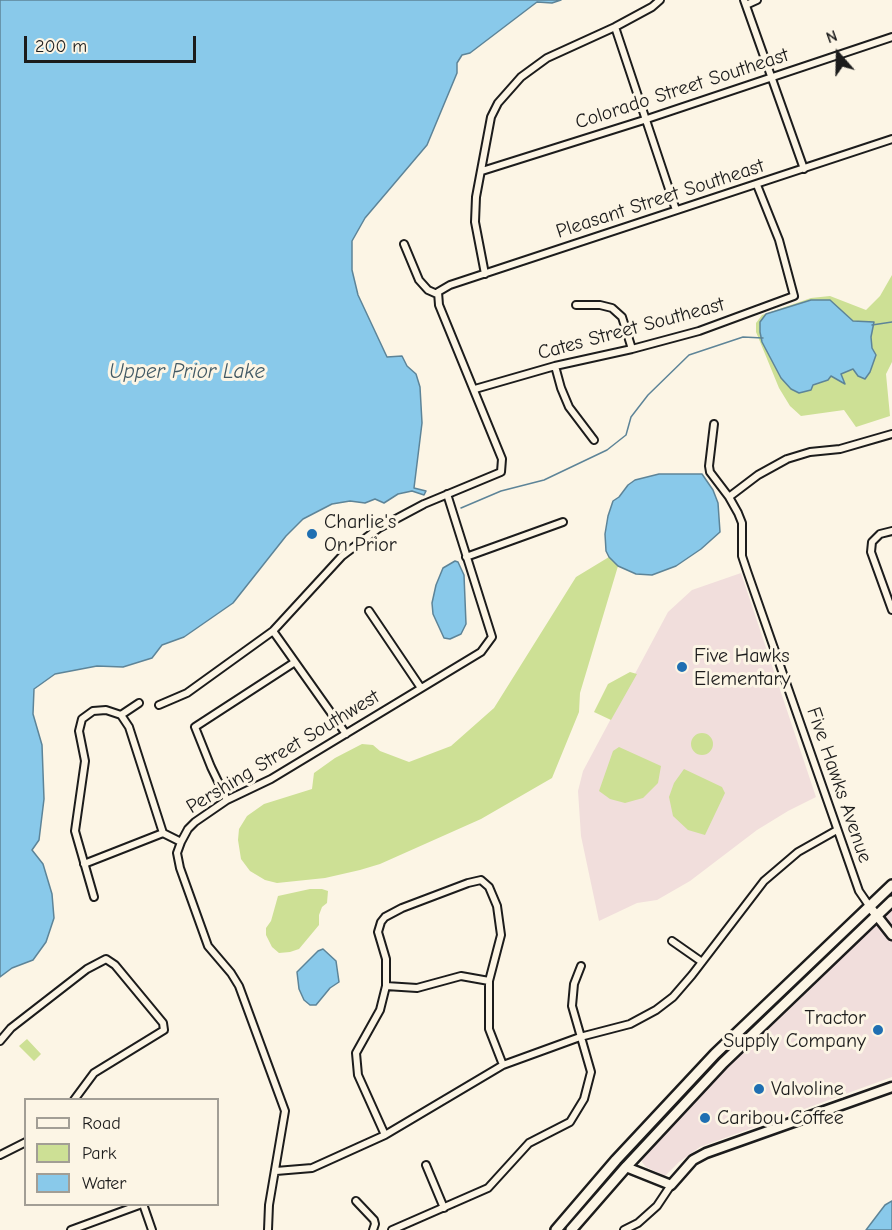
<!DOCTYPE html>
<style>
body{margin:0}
#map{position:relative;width:892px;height:1230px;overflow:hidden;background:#fcf5e5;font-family:"Comic Neue",sans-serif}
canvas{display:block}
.legend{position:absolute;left:24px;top:1098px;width:195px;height:108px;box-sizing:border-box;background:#fcf5e5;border:2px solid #a29e95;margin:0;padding:8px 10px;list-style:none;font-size:18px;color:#1c1c1c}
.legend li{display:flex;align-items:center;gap:12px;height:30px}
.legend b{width:30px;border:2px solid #a29e95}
.north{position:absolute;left:808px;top:24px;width:60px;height:60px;-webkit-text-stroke:4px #fcf5e5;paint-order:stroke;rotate:340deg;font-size:16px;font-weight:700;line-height:24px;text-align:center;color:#1c1c1c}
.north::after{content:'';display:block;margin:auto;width:21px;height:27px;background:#1c1c1c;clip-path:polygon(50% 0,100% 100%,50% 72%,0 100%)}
.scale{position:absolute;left:24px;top:36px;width:172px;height:27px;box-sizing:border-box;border:3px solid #1c1c1c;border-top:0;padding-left:8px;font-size:18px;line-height:21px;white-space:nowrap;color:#1c1c1c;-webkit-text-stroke:4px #fcf5e5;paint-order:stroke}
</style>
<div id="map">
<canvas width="892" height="1230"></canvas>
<ul class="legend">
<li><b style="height:8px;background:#fcf5e5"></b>Road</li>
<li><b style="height:16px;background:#cde095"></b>Park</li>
<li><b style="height:16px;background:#89c9ea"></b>Water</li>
</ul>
<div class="north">N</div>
<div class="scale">200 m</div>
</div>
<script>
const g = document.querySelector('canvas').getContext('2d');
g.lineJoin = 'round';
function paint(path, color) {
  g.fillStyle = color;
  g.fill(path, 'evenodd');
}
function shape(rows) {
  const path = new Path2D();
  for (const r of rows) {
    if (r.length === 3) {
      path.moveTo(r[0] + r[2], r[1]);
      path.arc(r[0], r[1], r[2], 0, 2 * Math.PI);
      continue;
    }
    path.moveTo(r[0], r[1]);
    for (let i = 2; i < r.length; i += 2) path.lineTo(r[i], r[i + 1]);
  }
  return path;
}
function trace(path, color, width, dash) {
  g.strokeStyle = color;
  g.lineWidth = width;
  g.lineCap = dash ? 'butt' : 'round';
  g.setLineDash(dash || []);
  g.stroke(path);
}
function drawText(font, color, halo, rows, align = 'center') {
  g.font = font + ' "Comic Neue",sans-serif';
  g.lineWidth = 6;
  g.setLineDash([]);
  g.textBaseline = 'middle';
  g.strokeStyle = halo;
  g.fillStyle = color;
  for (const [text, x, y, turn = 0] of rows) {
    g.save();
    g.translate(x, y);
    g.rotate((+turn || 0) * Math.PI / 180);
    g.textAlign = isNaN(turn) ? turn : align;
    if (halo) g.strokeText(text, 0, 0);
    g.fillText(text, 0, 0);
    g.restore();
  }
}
paint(shape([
 [741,573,816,797,788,811,757,830,690,881,657,900,637,903,599,921,581,836,578,791,583,771,668,612,692,590],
 [892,909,892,1077,700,1147,679,1162,665,1176,646,1167,642,1162,643,1156,704,1090]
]), '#f1dedc');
paint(shape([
 [892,275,892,362,886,374,890,416,856,427,844,410,801,416,790,406,779,388,756,332,756,323,762,315,811,298,830,296,866,310,880,296],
 [811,300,848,316,853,321,874,322,871,337,872,348,853,369,841,374,845,383,831,376,799,393,791,389,781,378,762,342,766,314],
 [609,557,618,566,580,693,579,712,552,778,481,819,380,864,360,870,325,878,277,883,265,880,250,871,241,859,238,840,239,829,247,816,264,804,312,789,314,773,335,758,362,744,373,745,380,751,409,762,451,746,494,708,576,577],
 [630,672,637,674,611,720,594,712,608,684],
 [702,744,11],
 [619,747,661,766,658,783,643,798,625,803,610,799,599,791,613,751],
 [684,769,722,787,725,793,705,835,688,830,673,816,669,797,674,783],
 [310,889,322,889,328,891,327,903,322,907,319,915,319,925,299,949,290,952,279,953,272,947,266,935,266,928,271,921,278,896],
 [27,1039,41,1054,34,1061,19,1046]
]), '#cde095');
const water = shape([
 [0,0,561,0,552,3,537,2,470,53,462,55,457,63,457,73,427,145,365,218,352,241,352,270,358,295,387,357,402,356,407,366,416,374,420,387,422,423,414,488,426,491,424,495,412,491,398,494,384,503,375,499,365,503,350,501,332,504,303,519,286,536,233,603,184,637,162,645,152,658,123,667,97,666,55,674,34,689,33,714,42,745,44,799,39,840,32,850,43,864,52,894,54,918,46,942,33,960,12,968,0,977,0,0],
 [811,300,830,300,853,321,874,322,871,337,872,348,876,355,870,372,865,379,858,376,853,369,841,374,845,384,831,376,828,380,813,385,811,390,799,393,791,389,781,378,762,342,760,332,760,322,766,314,811,300],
 [659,474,702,474,713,490,718,503,720,532,701,549,676,566,652,575,636,574,618,566,609,557,606,551,605,534,608,516,613,501,619,497,628,485,635,480,659,474],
 [455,561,458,562,464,575,466,624,461,634,450,639,444,638,433,614,432,603,436,585,443,568,455,561],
 [323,949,336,961,339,982,330,988,316,1005,310,1005,304,1000,299,989,297,972,318,951,323,949],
 [892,1201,892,1230,866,1230,885,1205,892,1201]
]);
paint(water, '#89c9ea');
trace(water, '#5d8498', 1.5);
trace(shape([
 [872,325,892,322],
 [461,508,501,491,544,480,607,450,626,435,631,417,648,395,689,355,743,337,763,338]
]), '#5d8498', 1.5);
const street = shape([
 [744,0,804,169],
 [746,5,757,0],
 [615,27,676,210],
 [482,171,644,120,892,37],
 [404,244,419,280,428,290,437,294],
 [485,274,475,222,476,197,491,117,498,103,521,77,547,58,615,27,652,7,660,0],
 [576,305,600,305,612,308,622,317,632,349],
 [555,366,561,388,569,407,594,440],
 [475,389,555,366,632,349,699,331,794,296,779,240,757,185],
 [714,424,709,466,710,472,729,497,738,513,742,523,742,556,747,571,859,891,870,907],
 [729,497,758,475,787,459,810,452,840,449,892,434],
 [892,531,880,534,872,542,871,552,892,610],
 [466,557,563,522],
 [369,611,421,688],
 [273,631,346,734],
 [159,705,187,693,273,631,342,556,379,528,424,504,501,472,502,459,439,305,438,292,450,285,892,139],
 [121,715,139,703],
 [227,800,211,767,195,727,295,662],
 [181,842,177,853,180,868,208,946,231,973,239,986,285,1111,269,1205,268,1230],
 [84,864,163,833,181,842,188,829,195,822,227,800,271,779,481,652,492,637,447,494],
 [94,897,75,831,85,761,79,731,82,719,93,711,106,710,121,715,129,727,163,833],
 [672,941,702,962],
 [386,986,417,988,461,976,489,981],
 [0,1041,11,1028,87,969,106,959,115,965,163,1023,164,1030,94,1073,74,1100],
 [385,1135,358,1075,356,1053,380,1010,386,986,386,959,378,932,381,922,385,917,402,908,468,883,481,880,489,887,497,906,501,935,489,981,489,1029,503,1065],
 [0,1155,26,1142],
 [426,1165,444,1208],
 [276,1171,312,1168,385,1135,503,1065,580,1037,630,1024,656,1010,673,997,692,975,764,881,798,852,837,830],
 [356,1201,374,1220,375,1224,373,1230],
 [143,1204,152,1230],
 [71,1230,142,1204],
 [392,1230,488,1188,529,1143,570,1122,584,1099,591,1072,572,1006,574,984,581,966],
 [624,1230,638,1223,657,1206,671,1185]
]);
const secondary = shape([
 [870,907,892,935],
 [626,1167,671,1185,693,1160,706,1153,892,1087]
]);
const primary = shape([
 [556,1230,616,1160,715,1054,892,885],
 [571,1230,626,1167,723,1063,892,901]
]);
trace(street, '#1c1c1c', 10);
trace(secondary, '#1c1c1c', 13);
trace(primary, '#1c1c1c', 14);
trace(street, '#fcf5e5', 6);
trace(secondary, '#fcf5e5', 8);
trace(primary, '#fcf5e5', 9);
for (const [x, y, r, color] of [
 [312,534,6,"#1f6fb2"],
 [682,667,6,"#1f6fb2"],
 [878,1030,6,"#1f6fb2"],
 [759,1089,6,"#1f6fb2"],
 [705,1118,6,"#1f6fb2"]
]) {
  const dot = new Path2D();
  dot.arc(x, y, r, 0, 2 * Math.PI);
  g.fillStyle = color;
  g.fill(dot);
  trace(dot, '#fcf5e5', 2);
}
drawText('20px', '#1c1c1c', '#fcf5e5', [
 ["Colorado Street Southeast",682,89,-18],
 ["Pleasant Street Southeast",660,199,-18],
 ["Cates Street Southeast",631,329,-15],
 ["Pershing Street Southwest",283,752,-31],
 ["Five Hawks Avenue",839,785,71]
]);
drawText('20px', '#1c1c1c', '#fcf5e5', [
 ["Charlie's",324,522],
 ["On Prior",324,545],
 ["Five Hawks",694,656],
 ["Elementary",694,679],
 ["Tractor",866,1018,"right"],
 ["Supply Company",866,1041,"right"],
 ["Valvoline",771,1089],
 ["Caribou Coffee",717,1118]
], 'left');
drawText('italic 21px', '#425964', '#fcf5e5', [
 ["Upper Prior Lake",187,372]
]);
</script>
